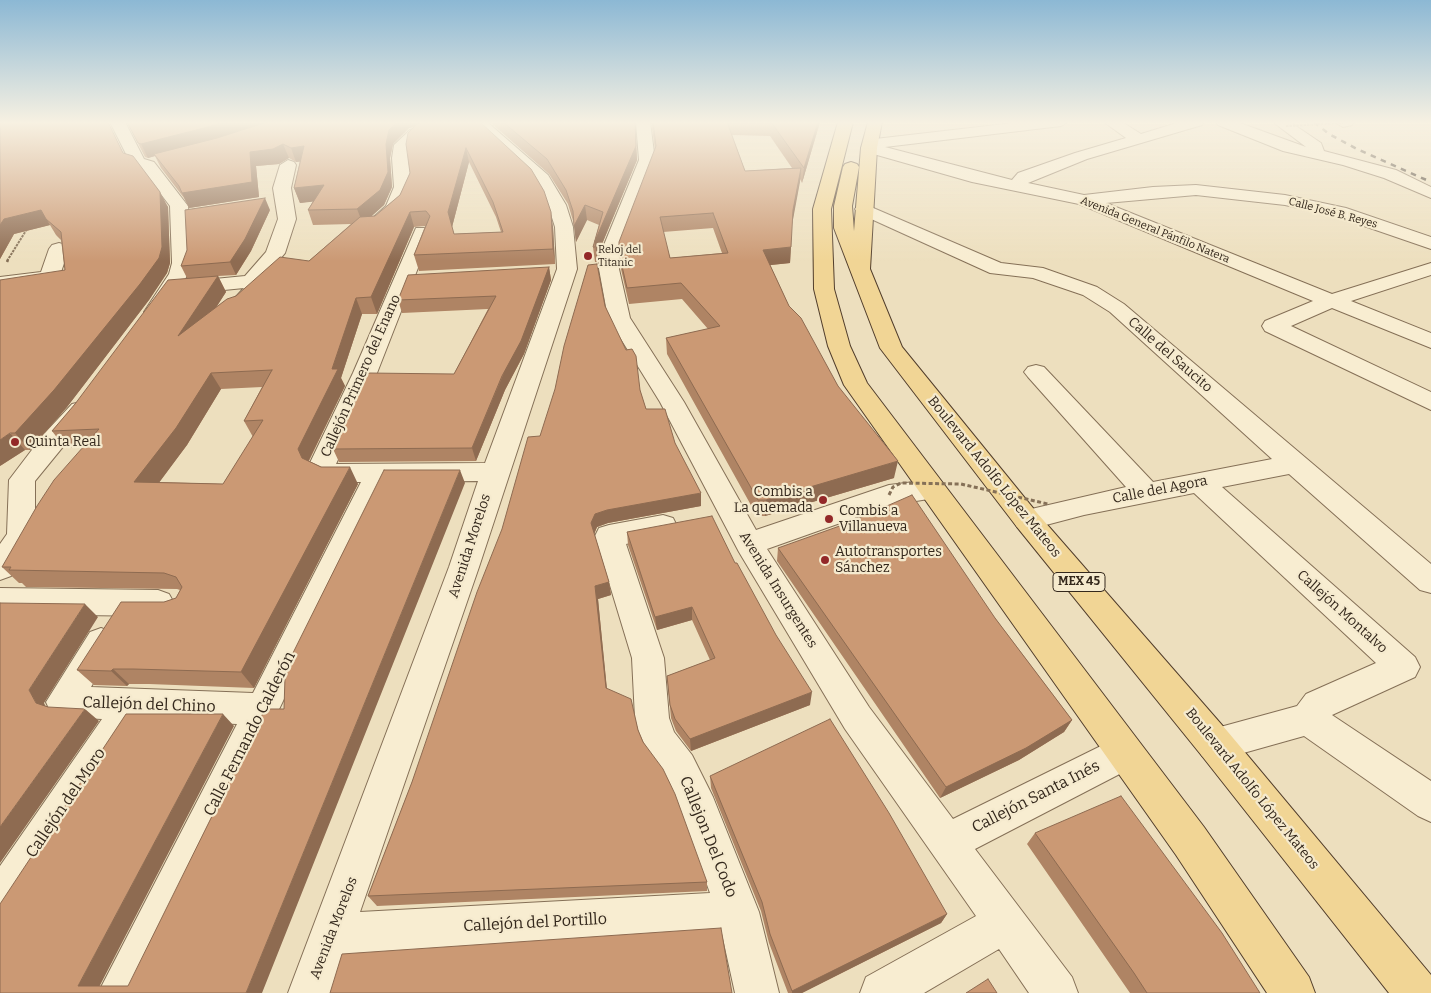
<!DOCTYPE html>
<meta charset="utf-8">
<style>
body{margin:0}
canvas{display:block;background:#eddfbe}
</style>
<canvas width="1431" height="993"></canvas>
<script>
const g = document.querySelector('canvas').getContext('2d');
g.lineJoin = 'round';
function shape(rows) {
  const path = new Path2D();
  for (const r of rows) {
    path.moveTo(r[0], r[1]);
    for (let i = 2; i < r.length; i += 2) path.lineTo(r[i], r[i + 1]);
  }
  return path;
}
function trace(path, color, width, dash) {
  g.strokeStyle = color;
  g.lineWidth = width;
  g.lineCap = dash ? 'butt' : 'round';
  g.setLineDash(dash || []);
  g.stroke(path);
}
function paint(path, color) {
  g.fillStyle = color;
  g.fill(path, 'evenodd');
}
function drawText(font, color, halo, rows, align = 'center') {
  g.font = font + ' Bitter,serif';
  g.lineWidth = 4.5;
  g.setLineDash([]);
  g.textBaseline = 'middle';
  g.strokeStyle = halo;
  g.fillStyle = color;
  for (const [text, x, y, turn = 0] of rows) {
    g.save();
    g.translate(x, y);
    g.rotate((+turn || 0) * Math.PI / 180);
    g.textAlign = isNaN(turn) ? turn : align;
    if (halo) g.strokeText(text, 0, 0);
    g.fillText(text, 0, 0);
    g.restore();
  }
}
const minor = shape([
 [110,122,125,122,144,159,154,162,188,206,192,263,184,282,245,276,266,252,278,219,273,188,280,165,288,160,294,162,296,165,291,188,296,219,285,253,266,276,273,281,249,305,242,307,235,305,232,301,244,288,184,294,178,293,163,317,155,318,147,317,144,312,169,274,172,263,170,206,142,169,132,166,110,122],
 [438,122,462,122,460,125,420,136,410,146,408,158,412,187,403,209,382,227,370,227,367,223,386,206,394,187,392,158,394,145,410,130,438,122],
 [471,122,487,122,548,175,566,205,573,227,577,269,479,567,360,912,710,893,678,804,666,779,646,753,641,741,635,718,632,658,595,536,599,528,609,525,663,515,673,518,677,526,673,534,626,544,664,658,669,718,674,732,692,755,713,797,759,912,779,993,735,993,722,934,345,955,332,993,288,993,449,567,478,481,388,482,143,993,98,993,237,724,141,720,15,916,0,922,0,866,102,719,63,717,51,713,46,702,90,632,101,628,112,632,117,642,91,687,253,693,361,482,330,482,312,473,308,467,353,373,416,228,430,228,432,232,377,373,336,464,485,463,557,269,555,227,548,205,535,182,471,122],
 [636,122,650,122,655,160,619,257,619,269,630,318,684,402,756,530,889,485,931,480,941,483,945,490,941,497,891,505,767,549,869,707,953,819,1111,741,1124,736,1137,741,1142,753,1137,765,975,849,1072,977,1078,993,1029,993,999,949,924,993,860,993,866,977,976,916,845,729,739,552,660,402,608,318,599,269,599,257,639,160,636,122],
 [1022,122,1068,122,1061,126,885,147,1012,180,1018,173,1075,153,1126,138,1104,122,1122,122,1141,134,1180,122,1204,122,1202,125,1087,159,1028,183,1084,195,1153,187,1196,185,1285,195,1346,208,1431,237,1431,249,1335,216,1285,205,1196,195,1106,203,1332,294,1431,263,1431,275,1351,301,1431,333,1431,348,1332,308,1291,326,1431,392,1431,410,1265,331,1262,326,1265,321,1313,301,1079,204,972,182,863,151,861,148,869,141,875,139,1022,122],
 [1216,122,1237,122,1306,147,1273,122,1290,122,1321,143,1324,151,1396,170,1431,187,1431,198,1384,178,1343,165,1283,151,1218,125,1216,122],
 [1354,122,1352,125,1343,127,1336,123,1354,122],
 [864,204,1001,263,1043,268,1097,287,1124,304,1431,564,1431,593,1420,590,1289,474,1222,487,1415,657,1420,667,1415,677,1332,715,1431,781,1431,822,1418,816,1304,736,1215,761,1202,756,1197,744,1202,732,1297,706,1306,694,1376,663,1194,493,1084,515,1027,530,1017,527,1013,520,1017,513,1027,510,1126,487,1028,377,1024,372,1028,367,1036,365,1044,367,1153,482,1272,459,1110,312,1083,295,1033,278,990,273,858,213,855,209,858,205,864,204],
 [59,243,66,245,69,249,61,272,54,281,0,289,0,277,41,272,49,249,52,245,59,243],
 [81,402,90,404,93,410,35,481,35,536,11,576,0,580,0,544,7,534,9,480,44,434,72,404,81,402],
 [0,588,158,590,169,594,174,603,169,612,158,616,0,614,0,588]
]);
const major = shape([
 [838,122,853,122,831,209,834,289,850,346,867,383,1204,827,1309,977,1315,993,1267,993,1176,855,844,385,828,346,814,289,813,209,838,122],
 [868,122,882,122,877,148,870,269,902,347,1037,513,1228,732,1431,975,1431,993,1389,993,1202,756,1017,527,880,348,834,228,834,206,843,167,845,164,851,162,857,164,859,167,852,206,854,231,861,148,868,122]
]);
trace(minor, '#857057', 2);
trace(major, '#523e2c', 2);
trace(shape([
 [7,261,27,229]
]), '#857057', 2, [2.5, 1]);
trace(shape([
 [7,262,8,260]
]), '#857057', 2.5, [3, 2]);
paint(minor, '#f8edd1');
paint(major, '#f1d595');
trace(shape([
 [1314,122,1329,134,1357,149,1431,182]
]), '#34281c', 2.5, [5.5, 5.5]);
trace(shape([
 [1286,126,1343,123]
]), '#857057', 2, [2.5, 1]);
trace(shape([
 [889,495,893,487,901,483,961,484,1048,504]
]), '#857057', 3, [4, 2.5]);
paint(shape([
 [0,122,109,122,108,123,123,153,168,207,170,263,167,273,149,300,67,407,30,450,25,450,0,466,65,270,61,240,56,235,50,225,14,234,0,259],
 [127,122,480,122,553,227,555,264,419,271,414,255,425,226,414,227,377,314,362,314,341,378,345,386,309,461,358,484,254,688,149,684,129,684,127,686,94,685,77,670,164,602,176,598,180,590,177,589,26,587,22,583,19,583,2,567,83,447,65,448,52,431,187,278,181,266,270,210,251,251,236,275,218,276,226,292,216,307,309,261,351,224,313,225,308,210,313,201,300,203,294,188,300,161,296,162,289,158,279,164,256,166,259,197,189,208,184,198,161,168,155,156,148,158,145,157],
 [414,127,410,173,400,195,375,216,371,216,384,205,392,187,390,158,393,144,409,128],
 [469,162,496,217,501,232,454,234,452,227],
 [262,387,244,421,253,437,223,484,159,482,187,445,221,389],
 [490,122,635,122,637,160,597,256,597,262,595,262,593,247,599,225,587,220,576,242,574,224,568,204,549,174],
 [651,122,820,122,802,183,800,179,792,222,790,263,770,265,789,306,894,478,765,516,757,516,667,354,666,338,708,329,682,299,629,304,621,269,619,253,655,149],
 [732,135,770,136,792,168,745,171],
 [713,228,722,253,670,258,663,232],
 [549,267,551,280,524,354,505,390,476,461,339,462,333,449,454,374,488,309,402,313,398,300],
 [605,306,640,390,646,409,675,443,701,506,608,523,597,527,594,534,609,582,611,595,598,599,607,689,638,730,707,882,707,891,377,906,368,896,412,782,540,436],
 [627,532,735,563,810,705,691,751,676,731,671,718,667,676,710,660,692,620,657,630,628,545],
 [778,548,995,618,1072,720,1064,732,1019,760,940,798,777,561],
 [710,776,947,914,941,923,802,993,788,993,769,943,761,911,711,788],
 [1035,833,1260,993,1130,993,1027,844]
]), '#af8464');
paint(shape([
 [224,122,272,122,210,142,154,154,155,156,148,158,141,144],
 [397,122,431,122,409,128,393,144,390,158,392,187,384,205,363,224,357,209,389,130],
 [635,122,637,160,597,256,597,262,595,241],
 [818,122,820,122,802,183,804,168],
 [283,144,289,158,279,164,256,166,259,197,189,208,182,193,250,152],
 [304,146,309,161,296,162,291,148],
 [466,148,469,162,452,227,448,212],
 [801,168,800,182,792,225,793,210],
 [324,185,329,200,300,203,294,188],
 [160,192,168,207,170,263,167,273,149,300,67,407,30,450,15,433],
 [265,198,270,210,251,251,236,275,230,262],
 [585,205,587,220,576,242,574,226],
 [41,210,50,225,14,234,0,259,0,225,4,219],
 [410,212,414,227,377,314,371,297],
 [551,212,553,227,555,264,553,249],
 [791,247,790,263,762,266,763,250],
 [549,267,551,280,524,354,505,390,476,461,472,448],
 [218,276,226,292,188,352,178,336],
 [356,298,362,314,341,378,345,386,306,466,298,449,332,369],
 [211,373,221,389,187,445,147,499,134,482],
 [10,433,25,450,0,466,0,440],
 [898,461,894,478,765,516,766,500],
 [350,467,358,484,254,688,241,672],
 [460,470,465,483,262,993,246,993],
 [701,493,701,506,608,523,597,527,593,537,591,523,595,514,607,510],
 [609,582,611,595,598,599,608,701,606,688,595,586],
 [85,604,98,617,44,703,50,715,36,703,29,690],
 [692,607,692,620,657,630,655,617],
 [113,669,129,684,127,686,111,671],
 [812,692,810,705,691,751,690,739],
 [85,709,99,721,0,863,0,827],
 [223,714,234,726,96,993,78,986],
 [1072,720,1064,732,1019,760,940,798,946,787],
 [947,914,941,923,802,993,792,993,792,991]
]), '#8e6b51');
const building = shape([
 [0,122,108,122,123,153,133,156,160,192,162,247,159,258,140,284,54,390,15,433,10,433,0,440,0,280,65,270,61,232,46,219,41,210,4,219,0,225,0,122],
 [127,122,224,122,204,128,141,144,138,143,127,122],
 [267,122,397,122,389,130,386,144,388,172,380,190,357,209,308,210,324,185,294,188,304,146,291,148,283,144,273,149,250,152,252,182,182,193,179,186,154,154,217,138,267,122],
 [424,122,480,122,531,169,544,191,551,212,553,249,414,255,430,216,426,211,410,212,371,297,356,298,332,369,338,369,298,449,302,458,321,467,350,467,241,672,133,669,113,669,111,671,77,670,121,602,164,602,176,598,182,587,176,577,164,573,9,570,11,567,2,567,37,506,54,480,99,429,52,431,75,404,168,280,218,276,178,336,227,299,236,296,280,257,309,261,360,217,375,216,400,195,410,173,406,144,408,133,417,124,424,122],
 [466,148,493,202,503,232,454,234,448,212,466,148],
 [272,370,244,421,263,420,223,484,134,482,176,428,211,373,272,370],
 [503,122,635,122,636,146,595,241,595,247,593,247,603,212,585,205,574,226,573,211,566,190,547,159,503,122],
 [653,122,727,122,745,171,801,168,793,210,791,247,763,250,789,306,801,318,838,386,898,461,766,500,758,500,666,338,720,326,681,283,627,288,619,253,619,242,656,146,653,122],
 [713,213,728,253,670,258,660,217,713,213],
 [759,122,818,122,804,168,771,122,759,122],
 [265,198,245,239,230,262,181,266,187,250,185,210,265,198],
 [597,264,605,306,626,350,632,349,636,356,640,390,646,409,665,409,675,443,701,493,607,510,595,514,591,523,609,582,595,586,606,688,631,699,638,730,643,742,663,769,675,794,707,882,368,896,412,782,477,592,502,529,528,437,540,436,555,389,564,346,588,265,597,264],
 [549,267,521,341,502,376,472,448,333,449,368,373,454,374,496,296,398,300,408,275,549,267],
 [384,470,460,470,246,993,0,993,0,904,126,714,223,714,78,986,128,986,265,709,284,709,285,677,281,677,384,470],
 [912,495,995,618,1072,720,1026,748,946,787,778,548,848,523,912,495],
 [712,516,735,563,737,563,776,635,812,692,690,739,675,719,670,705,667,676,715,658,692,607,655,617,627,532,712,516],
 [0,603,85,604,29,690,36,703,48,707,85,709,0,827,0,603],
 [830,719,889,813,947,914,792,991,770,934,762,902,710,776,830,719],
 [1121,796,1222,933,1260,993,1147,993,1134,973,1035,833,1121,796],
 [721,928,732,993,330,993,342,954,721,928],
 [988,979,997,993,966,993,988,979]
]);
paint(building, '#cb9974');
trace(building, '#8e6b51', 1);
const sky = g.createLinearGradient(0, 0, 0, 261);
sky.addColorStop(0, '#8cb8d4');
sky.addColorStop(0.47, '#f7f1e2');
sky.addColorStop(1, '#f7f1e200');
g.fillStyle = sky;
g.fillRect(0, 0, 1431, 261);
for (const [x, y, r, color] of [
 [588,256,5,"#932828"],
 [15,442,5,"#932828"],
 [823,500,5,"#932828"],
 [829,519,5,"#932828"],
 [825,560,5,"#932828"]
]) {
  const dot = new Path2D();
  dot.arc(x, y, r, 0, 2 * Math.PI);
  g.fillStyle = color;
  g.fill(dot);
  trace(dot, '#f5eace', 2);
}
drawText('11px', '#34281c', '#f5eace', [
 ["Calle José B. Reyes",1333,213,15],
 ["Avenida General Pánfilo Natera",1155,230,22]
]);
drawText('11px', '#34281c', '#f5eace', [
 ["Reloj del",598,250],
 ["Titanic",598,263]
], 'left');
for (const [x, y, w] of [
 [1079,582,52]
]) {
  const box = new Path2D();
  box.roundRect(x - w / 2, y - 9.5, w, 19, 4);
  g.fillStyle = '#f5eace';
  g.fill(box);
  trace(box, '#34281c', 1);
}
drawText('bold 12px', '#34281c', null, [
 ["MEX 45",1079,582]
]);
drawText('14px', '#34281c', '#f5eace', [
 ["Calle del Saucito",1170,355,41],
 ["Callejón Primero del Enano",361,376,-66],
 ["Boulevard Adolfo López Mateos",994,477,51],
 ["Calle del Agora",1160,490,-11],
 ["Avenida Morelos",470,546,-72],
 ["Avenida Insurgentes",778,590,58],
 ["Callejón Montalvo",1342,612,42],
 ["Boulevard Adolfo López Mateos",1252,789,51],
 ["Avenida Morelos",334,928,-69]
]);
drawText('14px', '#34281c', '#f5eace', [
 ["Quinta Real",25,442],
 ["Combis a",813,492,"right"],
 ["La quemada",813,508,"right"],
 ["Combis a",839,511],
 ["Villanueva",839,527],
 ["Autotransportes",835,552],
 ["Sánchez",835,568]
], 'left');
drawText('16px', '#34281c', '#f5eace', [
 ["Callejón del Chino",149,705,2],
 ["Calle Fernando Calderón",250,734,-63],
 ["Callejón Santa Inés",1036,797,-27],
 ["Callejón del Moro",66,803,-56],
 ["Callejon Del Codo",708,837,68],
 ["Callejón del Portillo",535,923,-3]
]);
</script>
